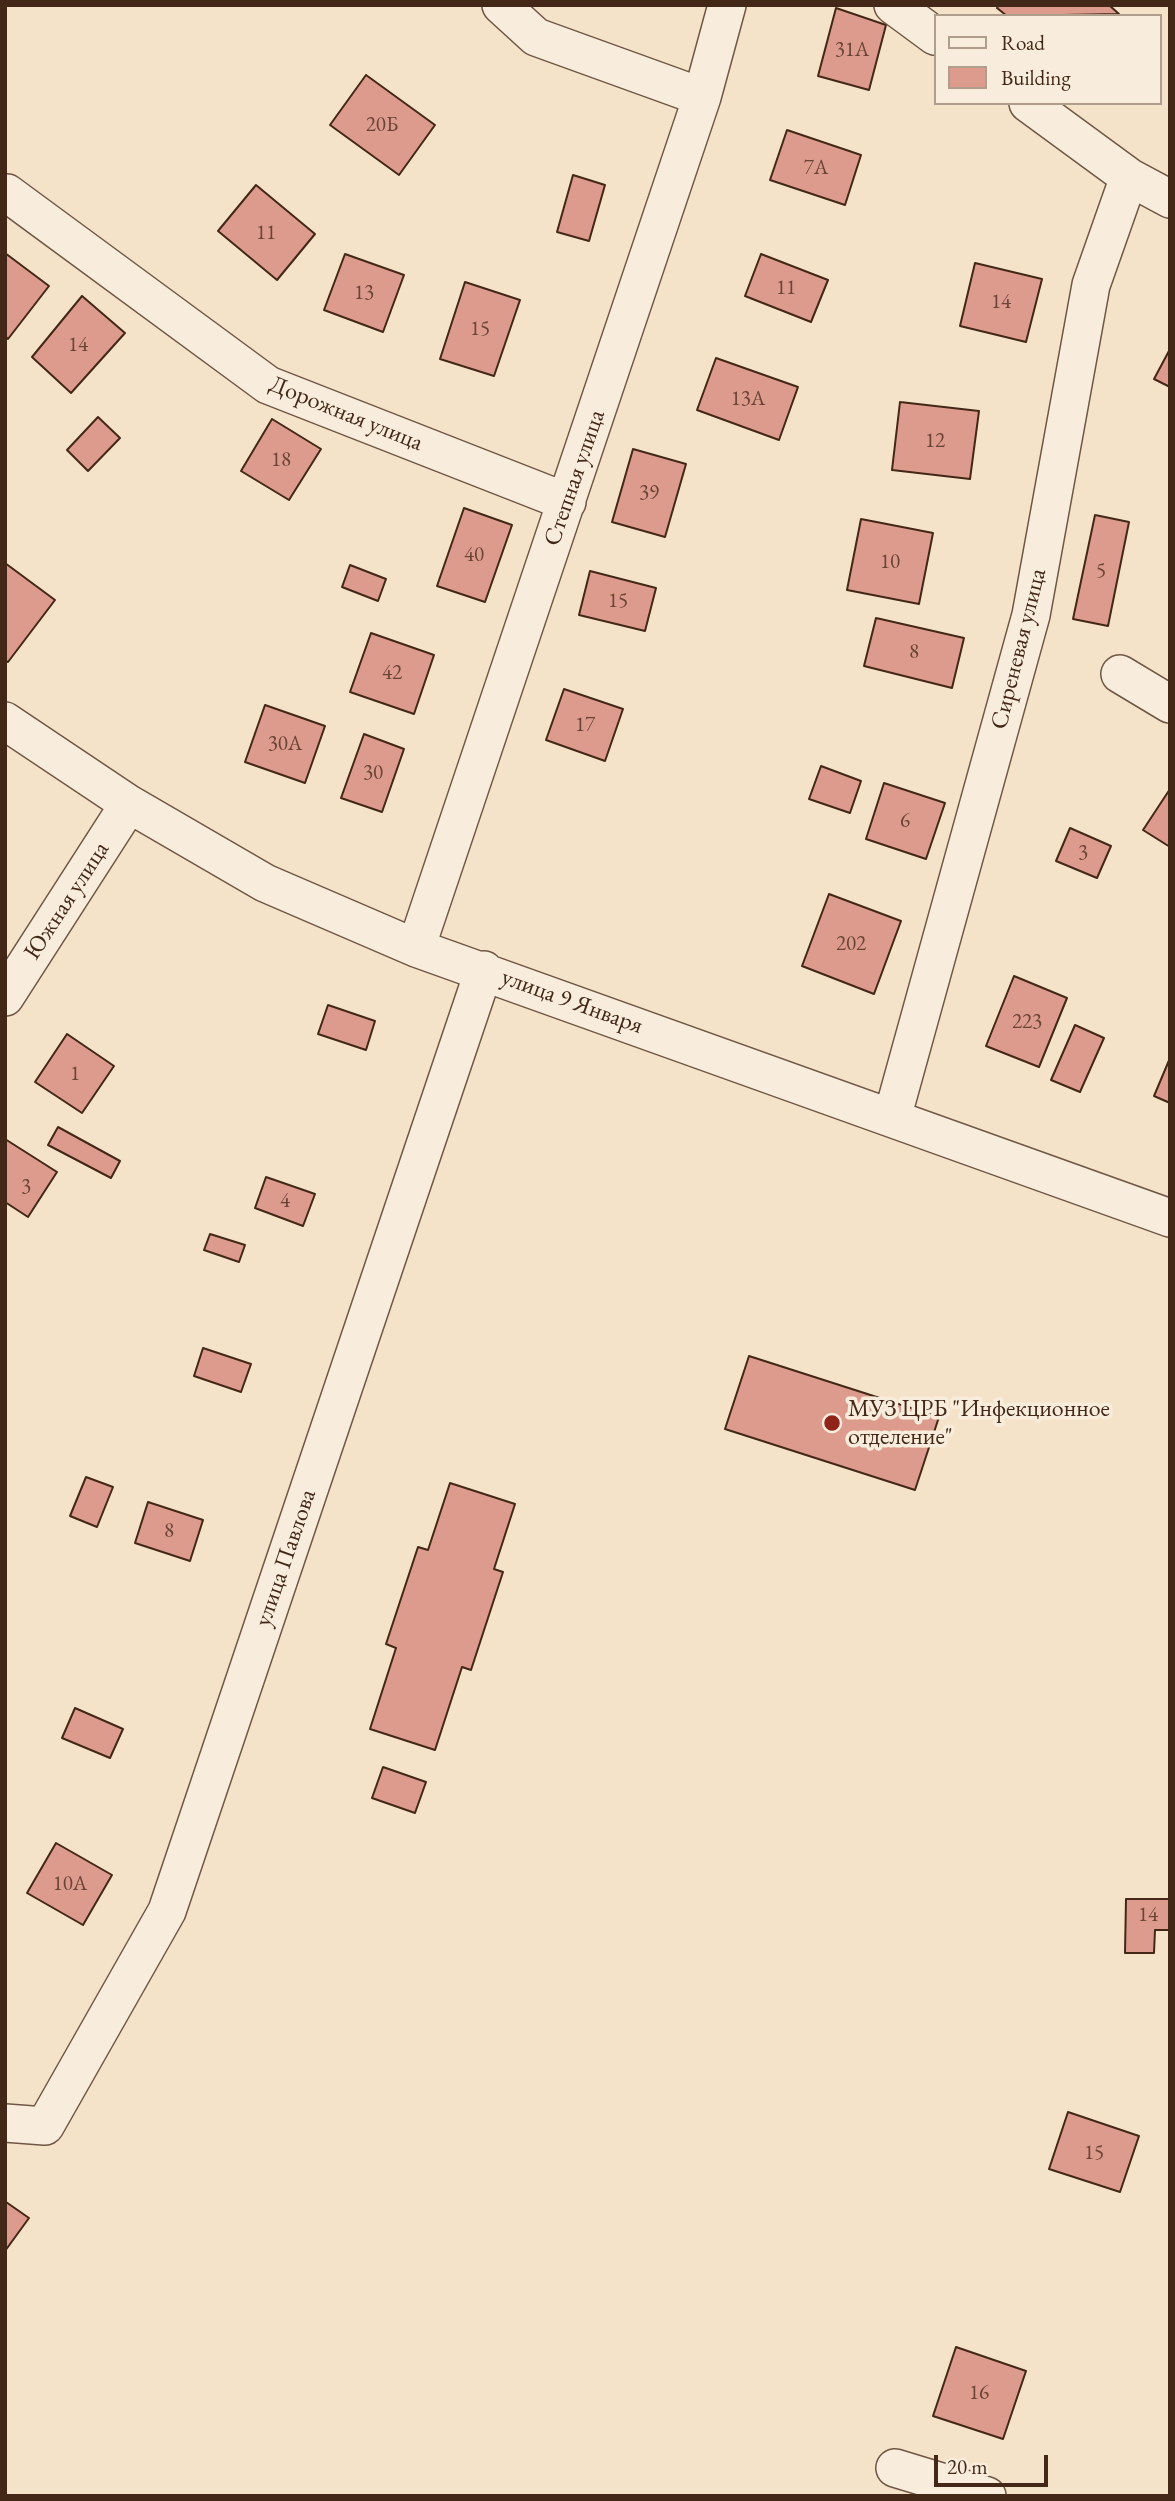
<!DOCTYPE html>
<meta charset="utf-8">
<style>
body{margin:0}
#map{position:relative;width:1175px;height:2501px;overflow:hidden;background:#f5e3c9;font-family:"EB Garamond",serif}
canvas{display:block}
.frame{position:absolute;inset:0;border:7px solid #432717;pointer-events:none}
.legend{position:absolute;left:934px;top:14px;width:228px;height:91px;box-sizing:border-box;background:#f8eddc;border:2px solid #b09e8d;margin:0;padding:9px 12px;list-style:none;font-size:21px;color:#432717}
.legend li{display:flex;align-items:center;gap:14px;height:35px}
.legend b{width:35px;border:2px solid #b09e8d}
.scale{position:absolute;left:934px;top:2455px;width:114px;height:32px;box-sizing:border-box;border:4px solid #432717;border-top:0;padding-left:9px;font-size:21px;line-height:24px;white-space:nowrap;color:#432717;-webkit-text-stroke:5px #f8eddc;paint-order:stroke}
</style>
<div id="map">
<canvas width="1175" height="2501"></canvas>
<div class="frame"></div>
<ul class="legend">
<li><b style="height:9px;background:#f8eddc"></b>Road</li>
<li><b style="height:19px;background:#dd9b8d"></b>Building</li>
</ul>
<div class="scale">20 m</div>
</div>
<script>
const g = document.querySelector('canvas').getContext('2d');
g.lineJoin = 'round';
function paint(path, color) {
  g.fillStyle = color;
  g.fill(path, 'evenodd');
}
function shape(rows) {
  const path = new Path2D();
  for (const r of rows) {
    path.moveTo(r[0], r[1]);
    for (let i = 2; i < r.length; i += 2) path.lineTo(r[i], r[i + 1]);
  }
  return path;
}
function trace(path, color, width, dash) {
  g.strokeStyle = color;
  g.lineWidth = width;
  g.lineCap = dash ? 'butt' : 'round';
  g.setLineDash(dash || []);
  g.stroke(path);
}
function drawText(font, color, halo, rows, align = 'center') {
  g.font = font + ' "EB Garamond",serif';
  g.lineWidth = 7;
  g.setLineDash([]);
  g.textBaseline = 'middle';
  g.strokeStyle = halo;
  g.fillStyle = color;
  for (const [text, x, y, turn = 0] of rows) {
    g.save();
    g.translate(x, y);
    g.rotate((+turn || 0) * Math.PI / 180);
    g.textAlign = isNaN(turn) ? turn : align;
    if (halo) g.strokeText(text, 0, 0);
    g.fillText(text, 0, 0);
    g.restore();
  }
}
const building = shape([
 [999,5,1109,5,1119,14,1007,16,997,8,999,5],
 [836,8,886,25,869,90,818,76,836,8],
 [366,75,435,125,399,175,330,125,366,75],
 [787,130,861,155,845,205,770,180,787,130],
 [573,175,605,185,589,241,557,232,573,175],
 [256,185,315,234,277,280,218,231,256,185],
 [5,253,49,286,8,339,5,336,5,253],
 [345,254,404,275,383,332,324,310,345,254],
 [761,254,828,280,811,322,745,296,761,254],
 [975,263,1042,279,1026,342,960,326,975,263],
 [465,282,520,300,494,376,440,359,465,282],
 [82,296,125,333,71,393,32,357,82,296],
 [1170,349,1170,387,1154,379,1170,349],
 [716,358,798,387,779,440,697,410,716,358],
 [900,402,979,411,970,479,892,470,900,402],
 [98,417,120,438,88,471,67,450,98,417],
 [272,419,321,449,289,500,241,471,272,419],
 [633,449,686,464,665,537,612,522,633,449],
 [464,508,512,525,485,602,437,586,464,508],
 [1095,515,1129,522,1108,626,1073,619,1095,515],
 [861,519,933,533,919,604,847,590,861,519],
 [5,563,55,600,8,662,5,661,5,563],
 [350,565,386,579,378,601,342,587,350,565],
 [590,571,656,588,645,631,579,615,590,571],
 [876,618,964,638,952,688,864,666,876,618],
 [371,633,434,655,414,714,350,692,371,633],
 [564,689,623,709,605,761,546,740,564,689],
 [265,705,325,726,305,783,245,762,265,705],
 [364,734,404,749,382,812,341,798,364,734],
 [821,766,861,781,850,813,809,799,821,766],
 [884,783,945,803,926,859,866,839,884,783],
 [1170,789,1170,847,1143,830,1170,789],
 [1070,828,1111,846,1097,878,1056,861,1070,828],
 [829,894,901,921,874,994,802,966,829,894],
 [1014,976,1067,998,1039,1067,986,1046,1014,976],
 [328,1005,375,1021,366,1050,318,1034,328,1005],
 [1075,1025,1104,1038,1080,1092,1051,1080,1075,1025],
 [67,1034,114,1066,82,1113,35,1082,67,1034],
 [1170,1058,1170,1103,1154,1096,1170,1058],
 [58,1127,120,1161,111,1178,48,1145,58,1127],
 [5,1139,57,1172,28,1217,5,1202,5,1139],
 [266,1177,315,1194,303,1226,255,1208,266,1177],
 [210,1234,245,1245,239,1262,204,1250,210,1234],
 [203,1348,251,1364,241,1392,194,1376,203,1348],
 [749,1356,939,1417,915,1490,725,1429,749,1356],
 [86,1477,113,1487,97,1527,70,1516,86,1477],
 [450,1483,515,1504,494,1569,503,1572,471,1670,462,1667,435,1750,370,1729,396,1648,386,1644,418,1547,428,1550,450,1483],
 [148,1502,203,1520,190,1561,135,1543,148,1502],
 [75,1708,123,1729,110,1758,62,1738,75,1708],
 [383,1767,426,1782,415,1813,372,1798,383,1767],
 [56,1843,112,1875,83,1925,27,1893,56,1843],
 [1126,1899,1170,1899,1170,1930,1155,1930,1154,1953,1125,1953,1126,1899],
 [1068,2112,1139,2136,1120,2192,1049,2169,1068,2112],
 [6,2202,29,2218,5,2251,5,2203,6,2202],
 [956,2347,1026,2371,1003,2439,933,2416,956,2347]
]);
paint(building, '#dd9b8d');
trace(building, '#432717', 2);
const street = shape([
 [501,5,536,37,702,97],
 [893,5,935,36],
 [1028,103,1129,177,1170,199],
 [7,193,268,385,567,502],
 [1120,674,1170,704],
 [5,721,129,804,265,883,416,948,1170,1218],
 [416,948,702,97,727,5],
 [5,997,129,804],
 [892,1118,1031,615,1091,285,1129,177],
 [5,2123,45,2126,167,1911,484,970],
 [895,2468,987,2496]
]);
trace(street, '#705644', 40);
trace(street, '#f8eddc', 37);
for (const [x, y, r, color] of [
 [832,1423,9,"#8f2418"]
]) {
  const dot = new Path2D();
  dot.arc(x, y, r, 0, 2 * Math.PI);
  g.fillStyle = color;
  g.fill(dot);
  trace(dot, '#f8eddc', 2.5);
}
drawText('21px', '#6a4434', null, [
 ["31А",852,50],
 ["20Б",382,125],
 ["7А",816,168],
 ["11",266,233],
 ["11",786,288],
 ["13",364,293],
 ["14",1001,302],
 ["15",480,329],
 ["14",78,345],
 ["13А",748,399],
 ["12",935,441],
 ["18",281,460],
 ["39",649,493],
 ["40",474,555],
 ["10",890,562],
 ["5",1101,571],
 ["15",618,601],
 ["8",914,652],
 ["42",392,673],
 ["17",585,725],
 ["30А",285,744],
 ["30",373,773],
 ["6",905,821],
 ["3",1083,853],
 ["202",851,944],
 ["223",1027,1022],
 ["1",75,1074],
 ["3",26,1187],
 ["4",285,1201],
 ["8",169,1531],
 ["10А",70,1884],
 ["14",1148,1915],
 ["15",1094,2153],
 ["16",979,2393]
]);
drawText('24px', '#432717', '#f8eddc', [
 ["Дорожная улица",346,414,22],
 ["Степная улица",575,478,-71],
 ["Сиреневая улица",1019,649,-76],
 ["Южная улица",67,901,-57],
 ["улица 9 Января",572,1002,20],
 ["улица Павлова",286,1558,-71]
]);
drawText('24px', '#432717', '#f8eddc', [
 ["МУЗ ЦРБ \"Инфекционное",848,1409],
 ["отделение\"",848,1437]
], 'left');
</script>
